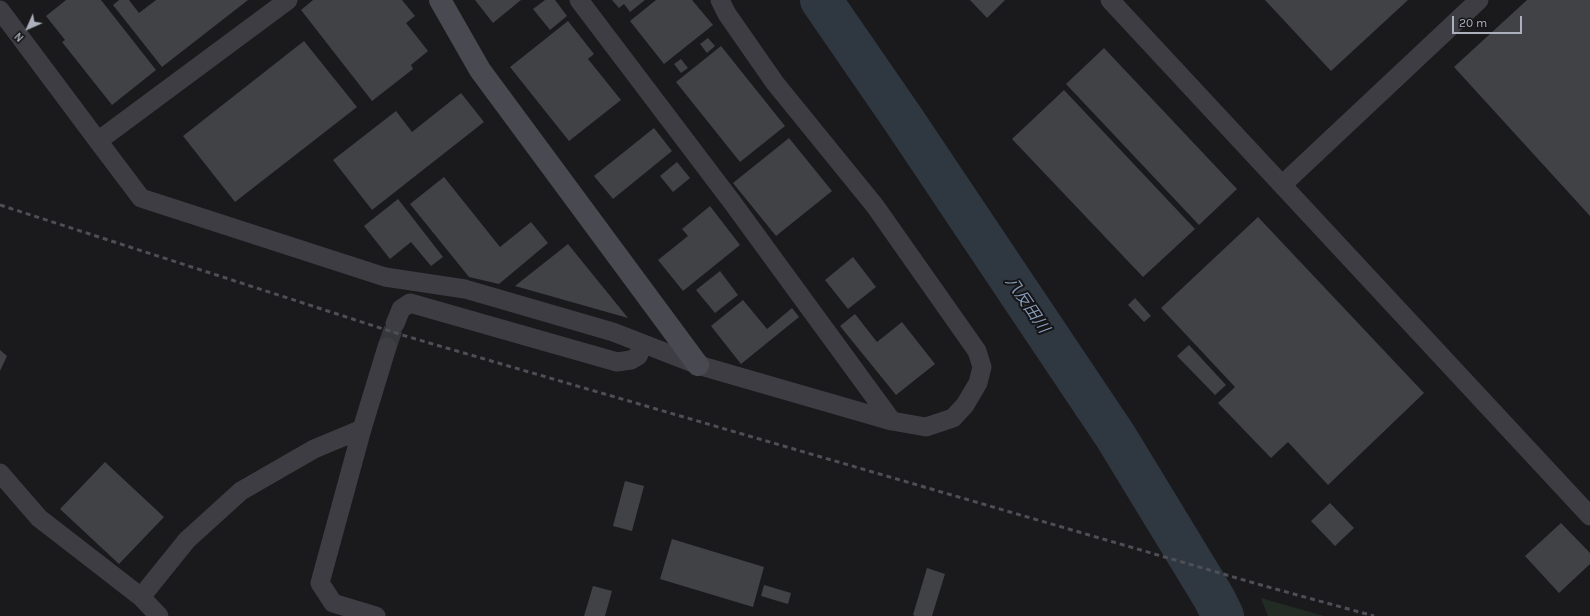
<!DOCTYPE html>
<meta charset="utf-8">
<style>
body{margin:0}
#map{position:relative;width:1590px;height:616px;overflow:hidden;background:#1a1a1c;font-family:Karla,sans-serif}
canvas{display:block}
.north{position:absolute;left:8px;top:8px;width:40px;height:40px;-webkit-text-stroke:3px #151517;paint-order:stroke;rotate:225deg;font-size:11px;font-weight:700;line-height:16px;text-align:center;color:#acafbc}
.north::after{content:'';display:block;margin:auto;width:14px;height:18px;background:#acafbc;clip-path:polygon(50% 0,100% 100%,50% 72%,0 100%)}
.scale{position:absolute;left:1452px;top:16px;width:70px;height:18px;box-sizing:border-box;border:2px solid #acafbc;border-top:0;padding-left:5px;font-size:12px;line-height:14px;white-space:nowrap;color:#acafbc;-webkit-text-stroke:3px #151517;paint-order:stroke}
</style>
<div id="map">
<canvas width="1590" height="616"></canvas>
<div class="north">N</div>
<div class="scale">20 m</div>
</div>
<script>
const g = document.querySelector('canvas').getContext('2d');
g.lineJoin = 'round';
function paint(path, color) {
  g.fillStyle = color;
  g.fill(path, 'evenodd');
}
function shape(rows) {
  const path = new Path2D();
  for (const r of rows) {
    path.moveTo(r[0], r[1]);
    for (let i = 2; i < r.length; i += 2) path.lineTo(r[i], r[i + 1]);
  }
  return path;
}
function trace(path, color, width, dash) {
  g.strokeStyle = color;
  g.lineWidth = width;
  g.lineCap = dash ? 'butt' : 'round';
  g.setLineDash(dash || []);
  g.stroke(path);
}
function drawText(font, color, halo, rows, align = 'center') {
  g.font = font + ' Karla,"Noto Sans JP",sans-serif';
  g.lineWidth = 4;
  g.setLineDash([]);
  g.textBaseline = 'middle';
  g.strokeStyle = halo;
  g.fillStyle = color;
  for (const [text, x, y, turn = 0] of rows) {
    g.save();
    g.translate(x, y);
    g.rotate((+turn || 0) * Math.PI / 180);
    g.textAlign = isNaN(turn) ? turn : align;
    if (halo) g.strokeText(text, 0, 0);
    g.fillText(text, 0, 0);
    g.restore();
  }
}
paint(shape([
 [1261,598,1324,616,1268,616]
]), '#222b24');
trace(shape([
 [821,0,903,119,1116,437,1214,598,1223,616]
]), '#2f3741', 42);
paint(shape([
 [66,0,101,0,156,70,112,105,62,42,65,40,46,16],
 [119,0,129,0,139,13,156,0,248,0,162,67,113,5],
 [313,0,402,0,415,16,406,23,428,51,411,65,413,69,372,101,301,10],
 [475,0,521,0,493,23],
 [545,0,555,0,567,16,550,30,533,9],
 [612,0,645,0,630,12,624,4,619,8],
 [656,0,692,0,713,25,664,64,630,21],
 [970,0,1005,0,987,18],
 [1265,0,1408,0,1331,71],
 [1527,0,1590,0,1590,216,1454,67],
 [568,21,594,54,588,59,621,100,569,141,510,67],
 [708,38,715,46,707,53,700,44],
 [304,41,357,107,235,202,183,136],
 [721,46,785,126,740,162,676,82],
 [1104,48,1237,189,1199,225,1066,84],
 [681,59,688,68,681,73,674,64],
 [1064,90,1195,229,1143,277,1012,139],
 [461,93,484,122,372,210,333,160,396,111,412,132],
 [654,128,672,151,613,199,594,176],
 [789,138,832,191,776,236,733,183],
 [677,162,690,178,673,192,660,176],
 [444,177,500,247,531,222,548,243,499,284,469,277,410,204],
 [398,199,443,257,431,266,411,242,390,259,364,226],
 [710,206,740,245,683,291,658,260,688,236,682,229],
 [1258,217,1424,393,1328,485,1288,442,1271,458,1218,403,1235,387,1161,308],
 [568,244,628,318,515,286],
 [853,257,876,287,848,309,825,280],
 [720,271,738,295,715,313,696,290],
 [1135,298,1151,316,1144,322,1128,305],
 [743,300,767,329,792,308,799,317,741,364,711,326],
 [855,314,877,342,902,322,935,364,896,395,840,326],
 [1189,345,1226,385,1215,395,1177,356],
 [0,350,7,356,0,371],
 [105,462,164,517,119,564,60,509],
 [625,481,644,486,632,531,613,526],
 [1330,503,1354,528,1335,546,1311,521],
 [1561,523,1590,553,1590,564,1559,593,1525,556],
 [672,539,764,567,753,607,660,579],
 [927,568,945,574,932,616,915,616,913,615],
 [764,585,791,593,788,604,761,596],
 [593,586,612,591,605,616,584,616]
]), '#414246');
trace(shape([
 [387,347,395,324]
]), '#37383c', 19, [19, 10]);
trace(shape([
 [579,0,732,202,892,421],
 [1110,0,1590,516],
 [0,10,98,141,288,0],
 [98,141,141,198,385,277,465,289,613,332,698,365,892,421,926,427,953,418,965,405,978,383,982,367,977,351,875,206,775,83,727,14,720,0],
 [1282,185,1479,0],
 [395,324,401,309,410,303,617,362,631,360,638,356,643,344],
 [362,429,387,347],
 [0,473,39,518,141,597,159,616],
 [141,597,187,540,241,491,314,449,362,429,320,583,333,603,376,616]
]), '#3d3d43', 19);
trace(shape([
 [440,0,480,70,698,365]
]), '#494a51', 22);
trace(shape([
 [0,205,402,335,1261,585,1374,616]
]), '#4e4f56', 3, [5, 4]);
drawText('italic 16px', '#8499b6', '#151517', [
 ["八反田川",1027,305,56]
]);
</script>
